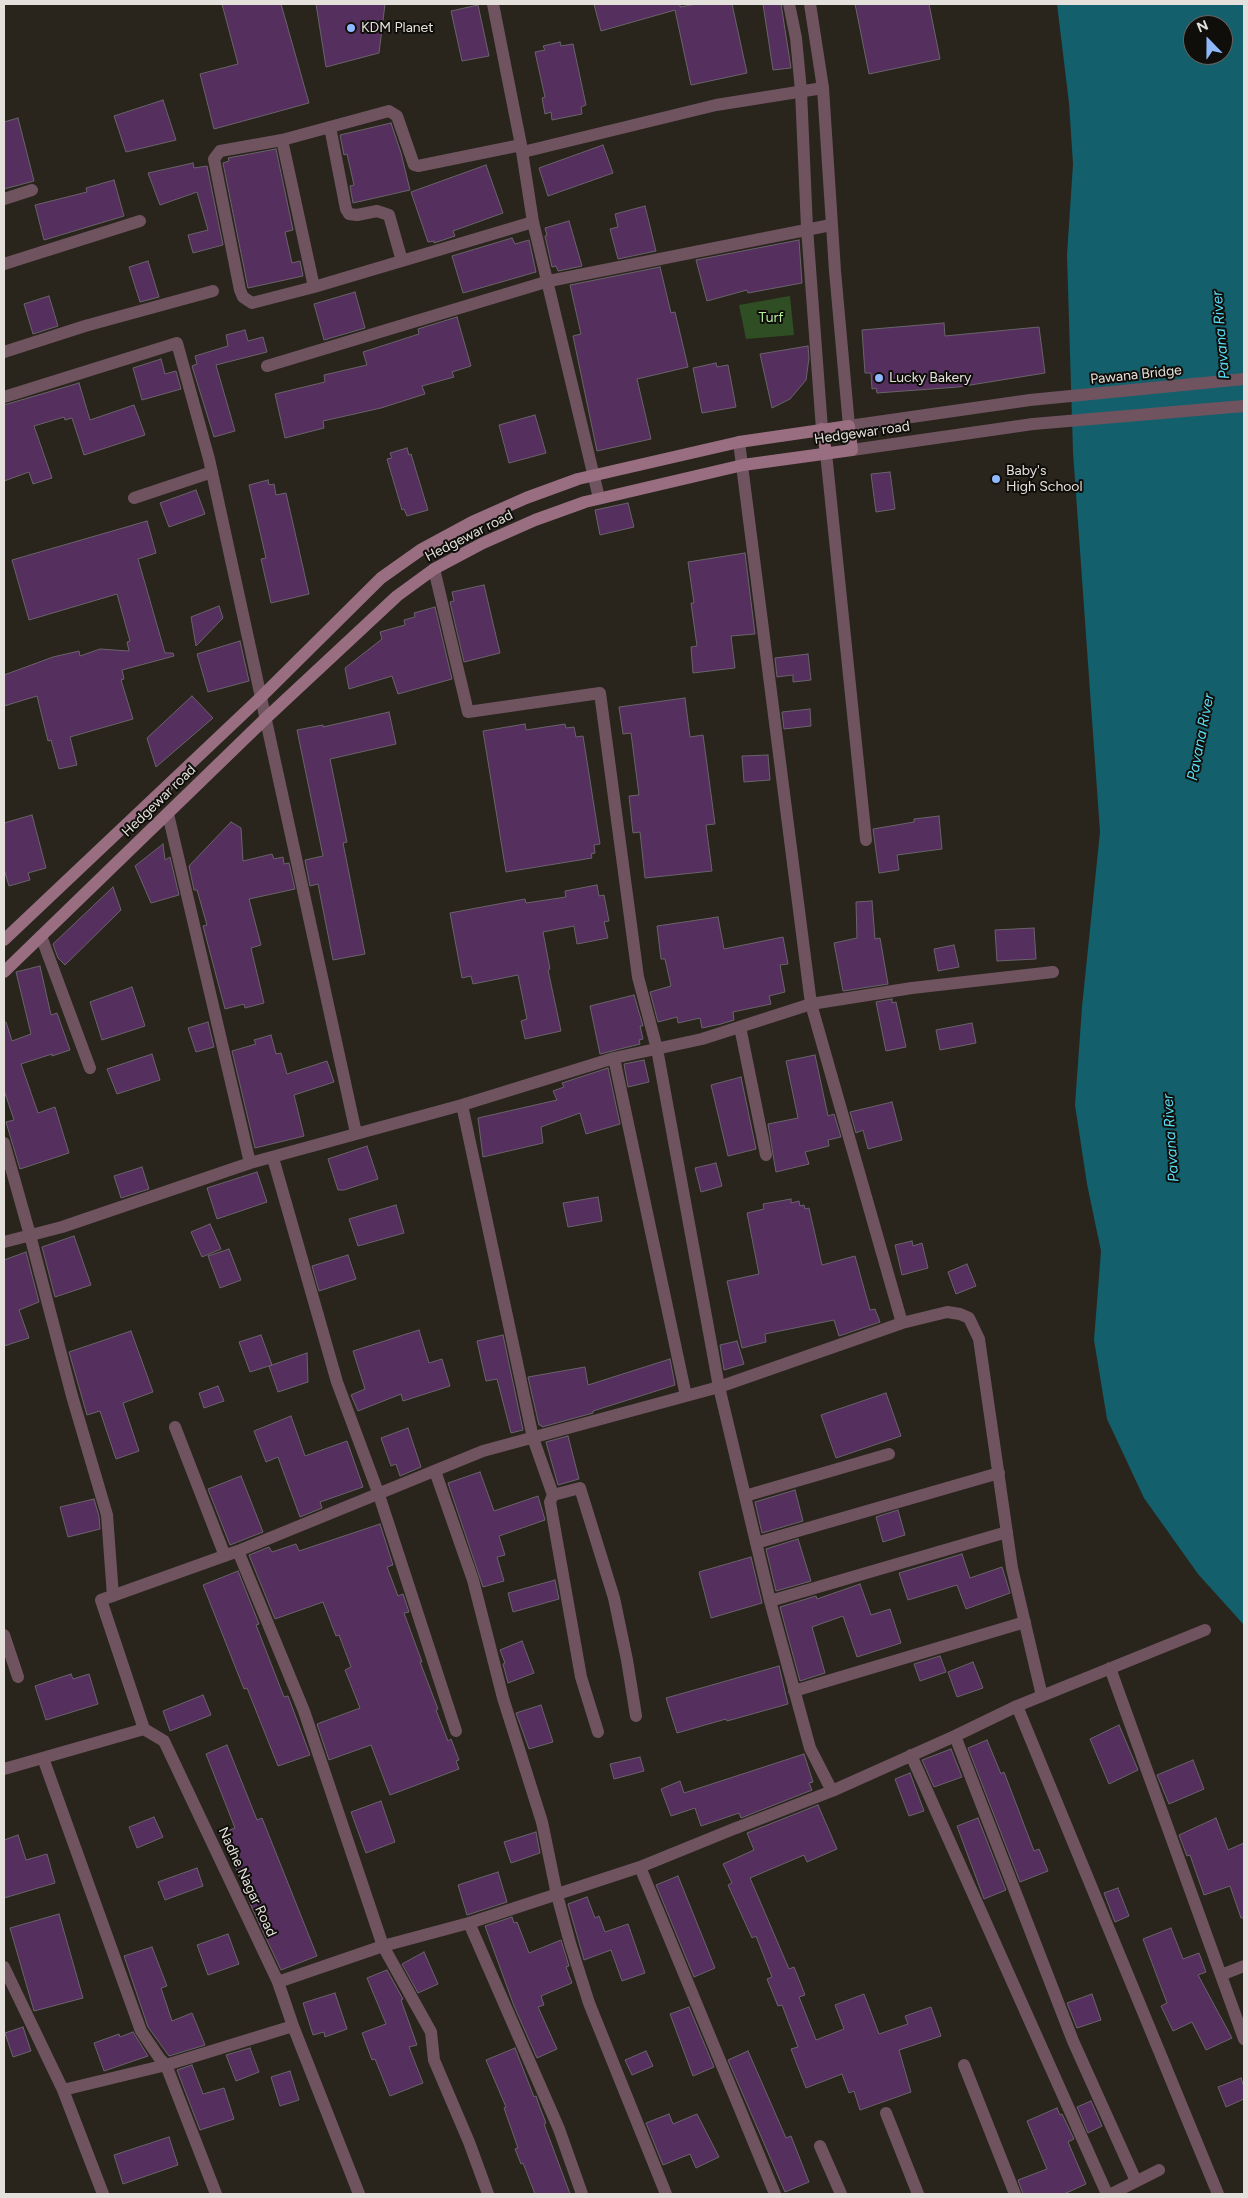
<!DOCTYPE html>
<style>
body{margin:0}
#map{position:relative;width:1248px;height:2198px;overflow:hidden;background:#29251d;font-family:Figtree,sans-serif}
canvas{display:block}
.frame{position:absolute;inset:0;border:5px solid #e4e1dc;pointer-events:none}
.north{position:absolute;left:1183px;top:15px;width:50px;height:50px;box-sizing:border-box;background:#100e0b;border:1px solid #65625f;border-radius:50%;rotate:338deg;font-size:14px;font-weight:700;line-height:20px;text-align:center;color:#e4e1dc}
.north::after{content:'';display:block;margin:auto;width:18px;height:22px;background:#90b8fd;clip-path:polygon(50% 0,100% 100%,50% 72%,0 100%)}
</style>
<div id="map">
<canvas width="1248" height="2198"></canvas>
<div class="frame"></div>
<div class="north">N</div>
</div>
<script>
const g = document.querySelector('canvas').getContext('2d');
g.lineJoin = 'round';
function paint(path, color) {
  g.fillStyle = color;
  g.fill(path, 'evenodd');
}
function shape(rows) {
  const path = new Path2D();
  for (const r of rows) {
    path.moveTo(r[0], r[1]);
    for (let i = 2; i < r.length; i += 2) path.lineTo(r[i], r[i + 1]);
  }
  return path;
}
function trace(path, color, width, dash) {
  g.strokeStyle = color;
  g.lineWidth = width;
  g.lineCap = dash ? 'butt' : 'round';
  g.setLineDash(dash || []);
  g.stroke(path);
}
function drawText(font, color, halo, rows, align = 'center') {
  g.font = font + ' Figtree,sans-serif';
  g.lineWidth = 4;
  g.setLineDash([]);
  g.textBaseline = 'middle';
  g.strokeStyle = halo;
  g.fillStyle = color;
  for (const [text, x, y, turn = 0] of rows) {
    g.save();
    g.translate(x, y);
    g.rotate((+turn || 0) * Math.PI / 180);
    g.textAlign = isNaN(turn) ? turn : align;
    if (halo) g.strokeText(text, 0, 0);
    g.fillText(text, 0, 0);
    g.restore();
  }
}
paint(shape([
 [790,296,794,335,746,339,739,305]
]), '#304e23');
paint(shape([
 [1057,4,1244,4,1244,1625,1198,1574,1144,1498,1107,1419,1094,1340,1101,1251,1087,1184,1075,1105,1082,1007,1100,832,1073,452,1067,255,1073,164,1069,103],
 [1193,25,1223,25,1223,55,1193,55]
]), '#135f6b');
const building = shape([
 [222,4,281,4,309,103,214,129,200,74,238,64,222,4],
 [316,4,385,4,379,53,326,67,316,4],
 [594,4,680,4,680,7,696,4,732,4,747,73,691,85,675,10,601,31,594,4],
 [763,4,781,4,791,68,773,70,763,4],
 [855,4,929,4,940,59,869,74,855,4],
 [478,5,489,56,462,61,451,11,478,5],
 [560,42,561,46,573,44,586,105,581,107,582,114,552,120,551,112,545,114,542,98,545,97,535,52,545,50,543,46,560,42],
 [163,100,176,140,126,152,114,116,163,100],
 [18,118,34,181,4,189,4,122,18,118],
 [391,123,401,153,410,190,353,203,350,186,354,185,347,154,344,155,340,135,391,123],
 [603,145,613,173,548,196,539,168,603,145],
 [276,149,293,230,285,232,292,263,300,261,303,276,248,288,223,163,229,161,228,158,276,149],
 [193,163,194,168,207,166,223,245,193,253,188,235,208,230,197,192,160,205,148,173,193,163],
 [486,165,503,213,453,231,455,236,434,243,434,241,428,242,411,192,486,165],
 [114,180,124,216,44,240,35,205,87,192,86,188,114,180],
 [645,206,656,251,618,259,610,229,618,227,615,214,645,206],
 [569,221,582,266,558,271,556,266,552,267,545,236,547,235,545,228,569,221],
 [512,238,515,244,529,240,536,272,463,293,452,256,512,238],
 [799,240,802,283,748,293,747,290,707,301,696,260,799,240],
 [148,261,159,297,140,302,129,267,148,261],
 [660,267,671,313,675,312,688,367,637,379,651,439,597,451,573,336,581,334,570,285,660,267],
 [355,292,365,328,324,340,314,304,355,292],
 [49,296,58,326,33,334,24,304,49,296],
 [457,317,471,366,452,372,454,377,422,386,425,394,381,408,323,421,324,428,285,438,275,394,325,382,324,375,367,365,363,352,419,334,418,329,457,317],
 [944,323,945,336,1039,327,1045,373,958,387,877,393,876,388,872,389,871,373,865,373,862,330,944,323],
 [245,330,248,341,263,337,267,352,216,365,235,431,214,437,192,366,197,364,195,356,228,346,226,335,245,330],
 [808,346,809,358,806,380,790,399,772,408,760,354,808,346],
 [161,359,165,374,176,371,181,389,142,400,133,368,161,359],
 [716,363,717,367,728,365,736,407,702,413,693,368,716,363],
 [79,383,90,420,134,405,145,435,84,455,72,418,65,420,64,417,34,426,52,478,33,484,29,472,4,481,4,405,79,383],
 [535,415,546,453,509,463,499,425,535,415],
 [407,448,409,455,411,454,428,510,407,516,404,509,402,510,387,459,392,458,390,453,407,448],
 [890,472,895,509,876,512,871,474,890,472],
 [268,480,269,485,274,484,276,495,286,493,309,594,271,603,261,559,266,558,249,485,268,480],
 [196,490,205,514,169,527,160,503,196,490],
 [628,503,634,527,600,535,595,510,628,503],
 [147,521,156,553,138,559,165,653,173,653,174,656,122,670,124,679,121,680,133,719,70,737,77,765,59,769,51,740,48,741,37,696,4,706,4,675,53,657,79,651,80,656,100,649,129,651,127,642,130,641,117,594,29,620,12,560,147,521],
 [745,553,755,634,731,636,735,668,693,673,691,647,697,646,691,603,694,603,688,562,745,553],
 [484,585,500,653,464,662,450,602,454,601,452,592,484,585],
 [219,606,223,618,196,646,191,617,219,606],
 [435,607,452,679,398,694,392,676,349,689,345,668,382,639,380,632,405,625,404,620,415,617,414,613,435,607],
 [240,641,249,681,208,692,197,654,240,641],
 [808,654,811,680,793,682,793,675,777,677,775,658,808,654],
 [192,696,213,718,156,767,147,738,192,696],
 [685,698,690,737,703,735,715,824,706,825,712,871,645,878,640,832,633,833,629,796,639,795,631,733,623,734,619,707,685,698],
 [810,709,811,726,784,729,782,712,810,709],
 [389,712,396,744,330,759,347,842,343,843,365,954,333,960,318,884,310,886,305,860,323,856,297,730,323,725,323,727,389,712],
 [525,724,526,730,565,724,566,728,574,727,576,737,583,736,600,844,594,845,595,853,591,854,592,858,506,872,483,731,525,724],
 [768,755,770,780,744,782,742,756,768,755],
 [32,815,46,868,28,873,30,880,9,886,4,869,4,823,32,815],
 [939,816,942,849,897,855,899,870,879,873,873,829,914,822,914,819,939,816],
 [231,822,241,828,243,861,272,854,274,859,283,857,284,864,289,863,295,889,249,899,261,945,251,948,264,1003,245,1008,244,1004,225,1009,203,926,207,925,197,890,194,890,189,866,231,822],
 [163,844,165,860,170,857,179,895,151,903,135,866,163,844],
 [597,885,599,896,604,895,609,921,604,922,608,938,577,944,574,926,543,932,550,969,548,970,561,1031,525,1039,521,1021,527,1019,518,975,473,984,471,976,462,978,450,913,525,899,526,903,566,897,565,891,597,885],
 [113,887,121,910,65,965,58,958,53,944,113,887],
 [872,901,875,939,880,938,888,984,843,991,834,943,857,938,856,902,872,901],
 [718,917,724,949,783,937,788,964,780,965,785,992,769,996,771,1004,733,1012,734,1020,721,1024,702,1028,700,1018,678,1023,677,1017,658,1022,650,992,671,986,665,959,661,959,657,926,718,917],
 [1034,928,1036,959,997,961,995,930,1034,928],
 [954,945,959,967,938,971,934,949,954,945],
 [40,966,51,1015,57,1013,70,1050,52,1056,52,1054,21,1064,38,1113,55,1107,69,1153,20,1169,6,1122,14,1120,4,1090,4,1023,6,1022,12,1041,31,1034,16,972,40,966],
 [132,987,145,1026,102,1040,90,1002,132,987],
 [634,995,643,1026,640,1026,643,1039,639,1040,640,1044,600,1054,590,1006,634,995],
 [892,999,892,1003,896,1002,906,1047,886,1051,876,1002,892,999],
 [208,1022,214,1047,196,1052,188,1028,208,1022],
 [972,1023,976,1043,940,1050,936,1030,972,1023],
 [271,1035,276,1054,281,1053,287,1074,327,1061,334,1082,294,1095,304,1136,255,1148,232,1051,256,1044,254,1040,271,1035],
 [152,1054,160,1080,117,1094,107,1069,152,1054],
 [815,1055,828,1116,834,1114,841,1137,828,1140,829,1146,805,1152,809,1164,776,1172,768,1124,798,1118,786,1061,815,1055],
 [644,1060,649,1082,628,1087,624,1064,644,1060],
 [608,1068,620,1124,586,1134,580,1113,541,1127,543,1143,483,1157,478,1118,557,1100,553,1091,564,1087,562,1083,608,1068],
 [741,1077,756,1149,728,1156,711,1085,741,1077],
 [892,1102,902,1140,868,1149,863,1130,856,1133,850,1112,892,1102],
 [367,1146,378,1179,344,1190,338,1190,328,1159,367,1146],
 [716,1163,722,1186,701,1192,695,1168,716,1163],
 [142,1167,149,1189,121,1198,114,1176,142,1167],
 [257,1172,267,1202,217,1219,207,1188,257,1172],
 [598,1197,602,1221,568,1227,563,1203,598,1197],
 [791,1199,791,1203,799,1201,800,1206,804,1205,805,1209,809,1208,822,1265,855,1256,870,1310,875,1309,880,1322,839,1336,834,1320,765,1334,766,1342,742,1348,727,1281,759,1274,747,1213,764,1209,763,1204,791,1199],
 [396,1205,404,1233,358,1246,349,1219,396,1205],
 [210,1224,221,1249,202,1257,191,1232,210,1224],
 [74,1236,91,1285,55,1297,42,1247,74,1236],
 [912,1241,913,1246,922,1243,928,1268,902,1275,895,1245,912,1241],
 [229,1249,241,1280,220,1288,208,1256,229,1249],
 [26,1252,39,1302,19,1310,29,1338,4,1346,4,1260,26,1252],
 [348,1255,356,1279,319,1291,312,1266,348,1255],
 [967,1264,976,1286,956,1294,948,1272,967,1264],
 [419,1330,429,1363,442,1359,450,1386,403,1401,401,1394,358,1411,351,1395,365,1389,353,1351,419,1330],
 [131,1331,153,1392,123,1403,139,1451,116,1459,100,1411,87,1415,69,1352,131,1331],
 [261,1335,272,1365,250,1372,239,1342,261,1335],
 [503,1335,523,1430,511,1433,497,1379,486,1381,477,1341,503,1335],
 [737,1341,744,1364,724,1370,720,1345,737,1341],
 [307,1353,308,1382,278,1392,269,1366,307,1353],
 [670,1359,675,1385,593,1411,593,1413,542,1427,541,1425,539,1425,528,1377,585,1367,588,1385,670,1359],
 [218,1386,224,1401,204,1408,199,1393,218,1386],
 [886,1393,901,1436,836,1458,821,1415,886,1393],
 [291,1416,305,1456,347,1441,363,1487,320,1502,322,1508,300,1517,278,1457,266,1462,254,1431,291,1416],
 [408,1428,421,1467,400,1476,396,1464,391,1466,381,1438,408,1428],
 [568,1436,579,1479,558,1485,546,1442,568,1436],
 [480,1472,494,1511,538,1496,545,1520,499,1536,505,1555,497,1557,504,1581,483,1587,448,1483,480,1472],
 [241,1476,263,1532,230,1545,208,1489,241,1476],
 [795,1490,803,1521,762,1533,755,1502,795,1490],
 [94,1499,99,1516,100,1529,68,1537,60,1507,94,1499],
 [898,1510,905,1535,883,1542,876,1517,898,1510],
 [380,1524,393,1565,387,1567,398,1596,403,1594,409,1612,404,1613,422,1662,420,1662,438,1709,436,1710,448,1741,451,1739,459,1760,456,1761,459,1769,390,1795,371,1745,329,1760,317,1724,360,1708,345,1670,351,1667,339,1635,336,1636,323,1602,275,1619,249,1555,269,1547,272,1552,296,1544,299,1551,380,1524],
 [798,1539,811,1581,776,1591,766,1549,798,1539],
 [962,1554,970,1578,1002,1567,1010,1593,966,1609,957,1585,908,1600,899,1573,962,1554],
 [751,1557,762,1603,711,1618,699,1572,751,1557],
 [238,1571,259,1624,256,1625,284,1697,288,1696,310,1755,278,1766,247,1688,244,1689,203,1585,238,1571],
 [555,1580,559,1599,513,1612,508,1593,555,1580],
 [860,1584,871,1615,890,1609,901,1643,857,1657,843,1616,812,1627,825,1673,800,1681,780,1607,816,1596,817,1599,860,1584],
 [522,1641,534,1673,508,1683,503,1664,505,1663,500,1650,522,1641],
 [940,1656,946,1672,920,1681,914,1664,940,1656],
 [973,1662,983,1688,957,1697,948,1672,973,1662],
 [779,1666,788,1704,727,1721,726,1719,677,1733,666,1698,779,1666],
 [71,1674,73,1679,89,1674,98,1704,46,1720,35,1686,71,1674],
 [203,1695,211,1715,170,1731,163,1711,203,1695],
 [541,1705,553,1742,529,1749,516,1713,541,1705],
 [1119,1725,1138,1770,1109,1784,1090,1739,1119,1725],
 [987,1740,1001,1774,1004,1772,1034,1851,1039,1849,1048,1871,1020,1882,968,1748,987,1740],
 [227,1745,257,1820,262,1818,317,1956,281,1970,252,1908,222,1833,235,1828,206,1754,227,1745],
 [951,1749,962,1777,934,1787,922,1760,951,1749],
 [804,1754,813,1782,809,1783,812,1790,741,1818,739,1813,701,1826,695,1808,671,1816,661,1789,680,1781,684,1793,804,1754],
 [640,1757,644,1771,614,1779,610,1764,640,1757],
 [1193,1760,1204,1789,1169,1804,1157,1775,1193,1760],
 [910,1773,924,1811,909,1816,895,1779,910,1773],
 [381,1801,395,1842,366,1853,351,1812,381,1801],
 [818,1805,837,1849,807,1862,804,1855,750,1878,789,1969,794,1967,805,1995,799,1997,816,2040,844,2029,835,2005,864,1994,879,2034,908,2024,905,2016,931,2007,941,2036,899,2050,911,2092,860,2110,854,2091,849,2093,842,2074,806,2088,791,2049,798,2047,782,2005,778,2006,767,1979,772,1977,756,1936,752,1938,728,1885,732,1883,723,1864,754,1850,747,1833,818,1805],
 [154,1817,163,1837,137,1848,129,1827,154,1817],
 [978,1818,1006,1890,984,1899,957,1826,978,1818],
 [1216,1818,1228,1850,1244,1843,1244,1918,1241,1918,1230,1886,1204,1895,1190,1855,1187,1856,1179,1835,1216,1818],
 [536,1832,540,1853,511,1863,504,1842,536,1832],
 [18,1835,26,1860,47,1854,55,1883,4,1898,4,1840,18,1835],
 [197,1868,203,1886,165,1900,158,1882,197,1868],
 [498,1872,507,1902,467,1915,458,1885,498,1872],
 [678,1876,715,1968,694,1977,656,1885,678,1876],
 [1118,1888,1129,1916,1115,1922,1104,1893,1118,1888],
 [587,1897,595,1918,599,1916,605,1932,628,1924,645,1973,622,1981,611,1950,584,1960,568,1904,587,1897],
 [59,1914,83,1998,34,2011,10,1928,59,1914],
 [512,1917,514,1923,517,1922,529,1953,561,1940,569,1966,566,1967,572,1983,541,1996,544,2005,538,2007,557,2049,537,2058,514,2006,485,1926,512,1917],
 [1171,1928,1183,1959,1199,1953,1206,1972,1198,1975,1232,2038,1206,2050,1192,2022,1173,2031,1161,2006,1167,2003,1143,1939,1171,1928],
 [228,1934,239,1964,208,1975,197,1945,228,1934],
 [152,1947,167,1986,161,1988,172,2021,192,2013,205,2045,169,2056,148,2027,124,1956,152,1947],
 [424,1952,438,1984,418,1993,402,1964,424,1952],
 [387,1970,403,1999,401,2000,417,2045,409,2047,423,2083,390,2096,375,2059,372,2060,362,2033,386,2024,367,1978,387,1970],
 [335,1993,347,2029,325,2037,324,2032,313,2035,303,2003,335,1993],
 [1092,1994,1101,2020,1077,2028,1067,2003,1092,1994],
 [689,2007,714,2067,693,2076,670,2014,689,2007],
 [23,2027,31,2051,13,2057,5,2033,23,2027],
 [133,2032,148,2056,104,2071,94,2043,119,2034,120,2037,133,2032],
 [250,2048,259,2072,236,2081,226,2055,250,2048],
 [515,2048,534,2097,536,2096,539,2105,546,2123,544,2124,570,2194,535,2194,523,2163,521,2164,515,2149,518,2148,504,2108,506,2107,486,2060,515,2048],
 [646,2051,653,2066,632,2075,625,2060,646,2051],
 [748,2051,786,2138,791,2136,809,2182,785,2192,728,2060,748,2051],
 [192,2065,203,2094,224,2088,234,2119,200,2130,177,2070,192,2065],
 [290,2071,299,2100,280,2106,271,2077,290,2071],
 [1241,2078,1244,2087,1244,2099,1226,2107,1218,2087,1241,2078],
 [1091,2101,1102,2126,1088,2133,1077,2107,1091,2101],
 [1057,2108,1060,2115,1062,2114,1074,2139,1068,2142,1086,2184,1064,2194,1023,2194,1018,2180,1047,2169,1027,2121,1057,2108],
 [669,2114,673,2124,697,2114,719,2157,696,2168,690,2154,663,2165,646,2123,669,2114],
 [169,2137,178,2165,123,2184,114,2155,169,2137]
]);
paint(building, '#552f5d');
trace(building, '#6a636b', 1);
trace(shape([
 [493,4,521,145,533,222,599,498],
 [330,127,346,209,349,214,357,215,377,211,389,215,402,261],
 [282,140,220,151,214,159,240,290,243,297,252,303,314,287,533,222],
 [523,152,716,105,823,88],
 [4,199,32,190],
 [4,264,140,221],
 [314,287,282,140,389,111,397,116,414,165,418,166,521,145],
 [4,352,85,326,213,291],
 [267,366,549,281,831,225],
 [4,397,177,343,209,459,356,1133],
 [739,442,811,1004,902,1323],
 [826,453,866,840],
 [134,498,212,472],
 [434,569,468,712,600,693,638,977,657,1049,719,1387,770,1601,810,1748,832,1791],
 [168,814,250,1163],
 [41,936,90,1068],
 [740,1027,766,1155],
 [614,1058,686,1396],
 [462,1105,533,1438,553,1495,550,1502,581,1677,598,1732],
 [4,1143,30,1235,72,1396,107,1515,113,1596],
 [273,1158,337,1382,379,1495,456,1731],
 [4,1242,62,1227,250,1163,462,1105,614,1058,702,1039,811,1004,912,988,1053,972],
 [175,1427,225,1556],
 [435,1471,473,1580,503,1698,542,1822,557,1895,570,1943,589,2003,666,2194],
 [553,1495,580,1488,614,1598,627,1660,636,1716],
 [745,1496,889,1454],
 [756,1543,999,1473],
 [238,1551,304,1711,383,1946,431,2032,434,2060,469,2142,488,2194],
 [770,1601,1007,1532],
 [4,1635,18,1677],
 [1110,1668,1244,2039],
 [794,1691,1025,1622],
 [1017,1706,1218,2194],
 [144,1729,101,1600,238,1551,483,1451,719,1387,902,1323,947,1312,960,1314,969,1318,979,1339,1012,1568,1042,1696],
 [955,1736,1073,2041,1136,2181],
 [911,1755,1107,2194],
 [43,1758,141,2031,160,2059,166,2065,216,2194],
 [4,1769,144,1729,164,1741,278,1982,293,2026,359,2194],
 [640,1867,775,2194],
 [469,1923,559,2129,582,2194],
 [4,1967,63,2090,103,2194],
 [1221,1975,1244,1966],
 [278,1982,383,1946,469,1923,640,1867,731,1830,832,1791,955,1736,1017,1706,1205,1630],
 [964,2065,1015,2194],
 [63,2090,166,2065,293,2026],
 [886,2113,918,2194],
 [820,2146,841,2194],
 [1111,2194,1159,2170]
]), '#6f5460', 12);
trace(shape([
 [789,4,796,38,801,91,807,228,822,429],
 [810,4,823,88,835,271,849,426,1030,400,1244,379],
 [852,450,1033,424,1244,406]
]), '#6f5460', 12);
trace(shape([
 [822,429,826,453],
 [4,940,261,697,381,578,422,549,472,522,526,498,578,479,739,442,849,426,852,450,743,465,585,502,535,520,483,543,434,569,397,596,265,719,4,972]
]), '#996e81', 12);
for (const [x, y, r, color] of [
 [351,28,5,"#90b8fd"],
 [879,378,5,"#90b8fd"],
 [996,479,5,"#90b8fd"]
]) {
  const dot = new Path2D();
  dot.arc(x, y, r, 0, 2 * Math.PI);
  g.fillStyle = color;
  g.fill(dot);
  trace(dot, '#100e0b', 2);
}
drawText('14px', '#e4e1dc', '#100e0b', [
 ["KDM Planet",361,28],
 ["Lucky Bakery",889,378],
 ["Baby's",1006,471],
 ["High School",1006,487]
], 'left');
drawText('14px', '#b5ed9e', '#100e0b', [
 ["Turf",771,318]
]);
drawText('14px', '#e4e1dc', '#100e0b', [
 ["Pawana Bridge",1136,375,-6],
 ["Hedgewar road",862,433,-8],
 ["Hedgewar road",469,536,-27],
 ["Hedgewar road",159,801,-44],
 ["Nadhe Nagar Road",247,1882,65]
]);
drawText('italic 15px', '#59dff7', '#100e0b', [
 ["Pavana River",1221,335,-95],
 ["Pavana River",1201,737,-79],
 ["Pavana River",1171,1138,-94]
]);
</script>
